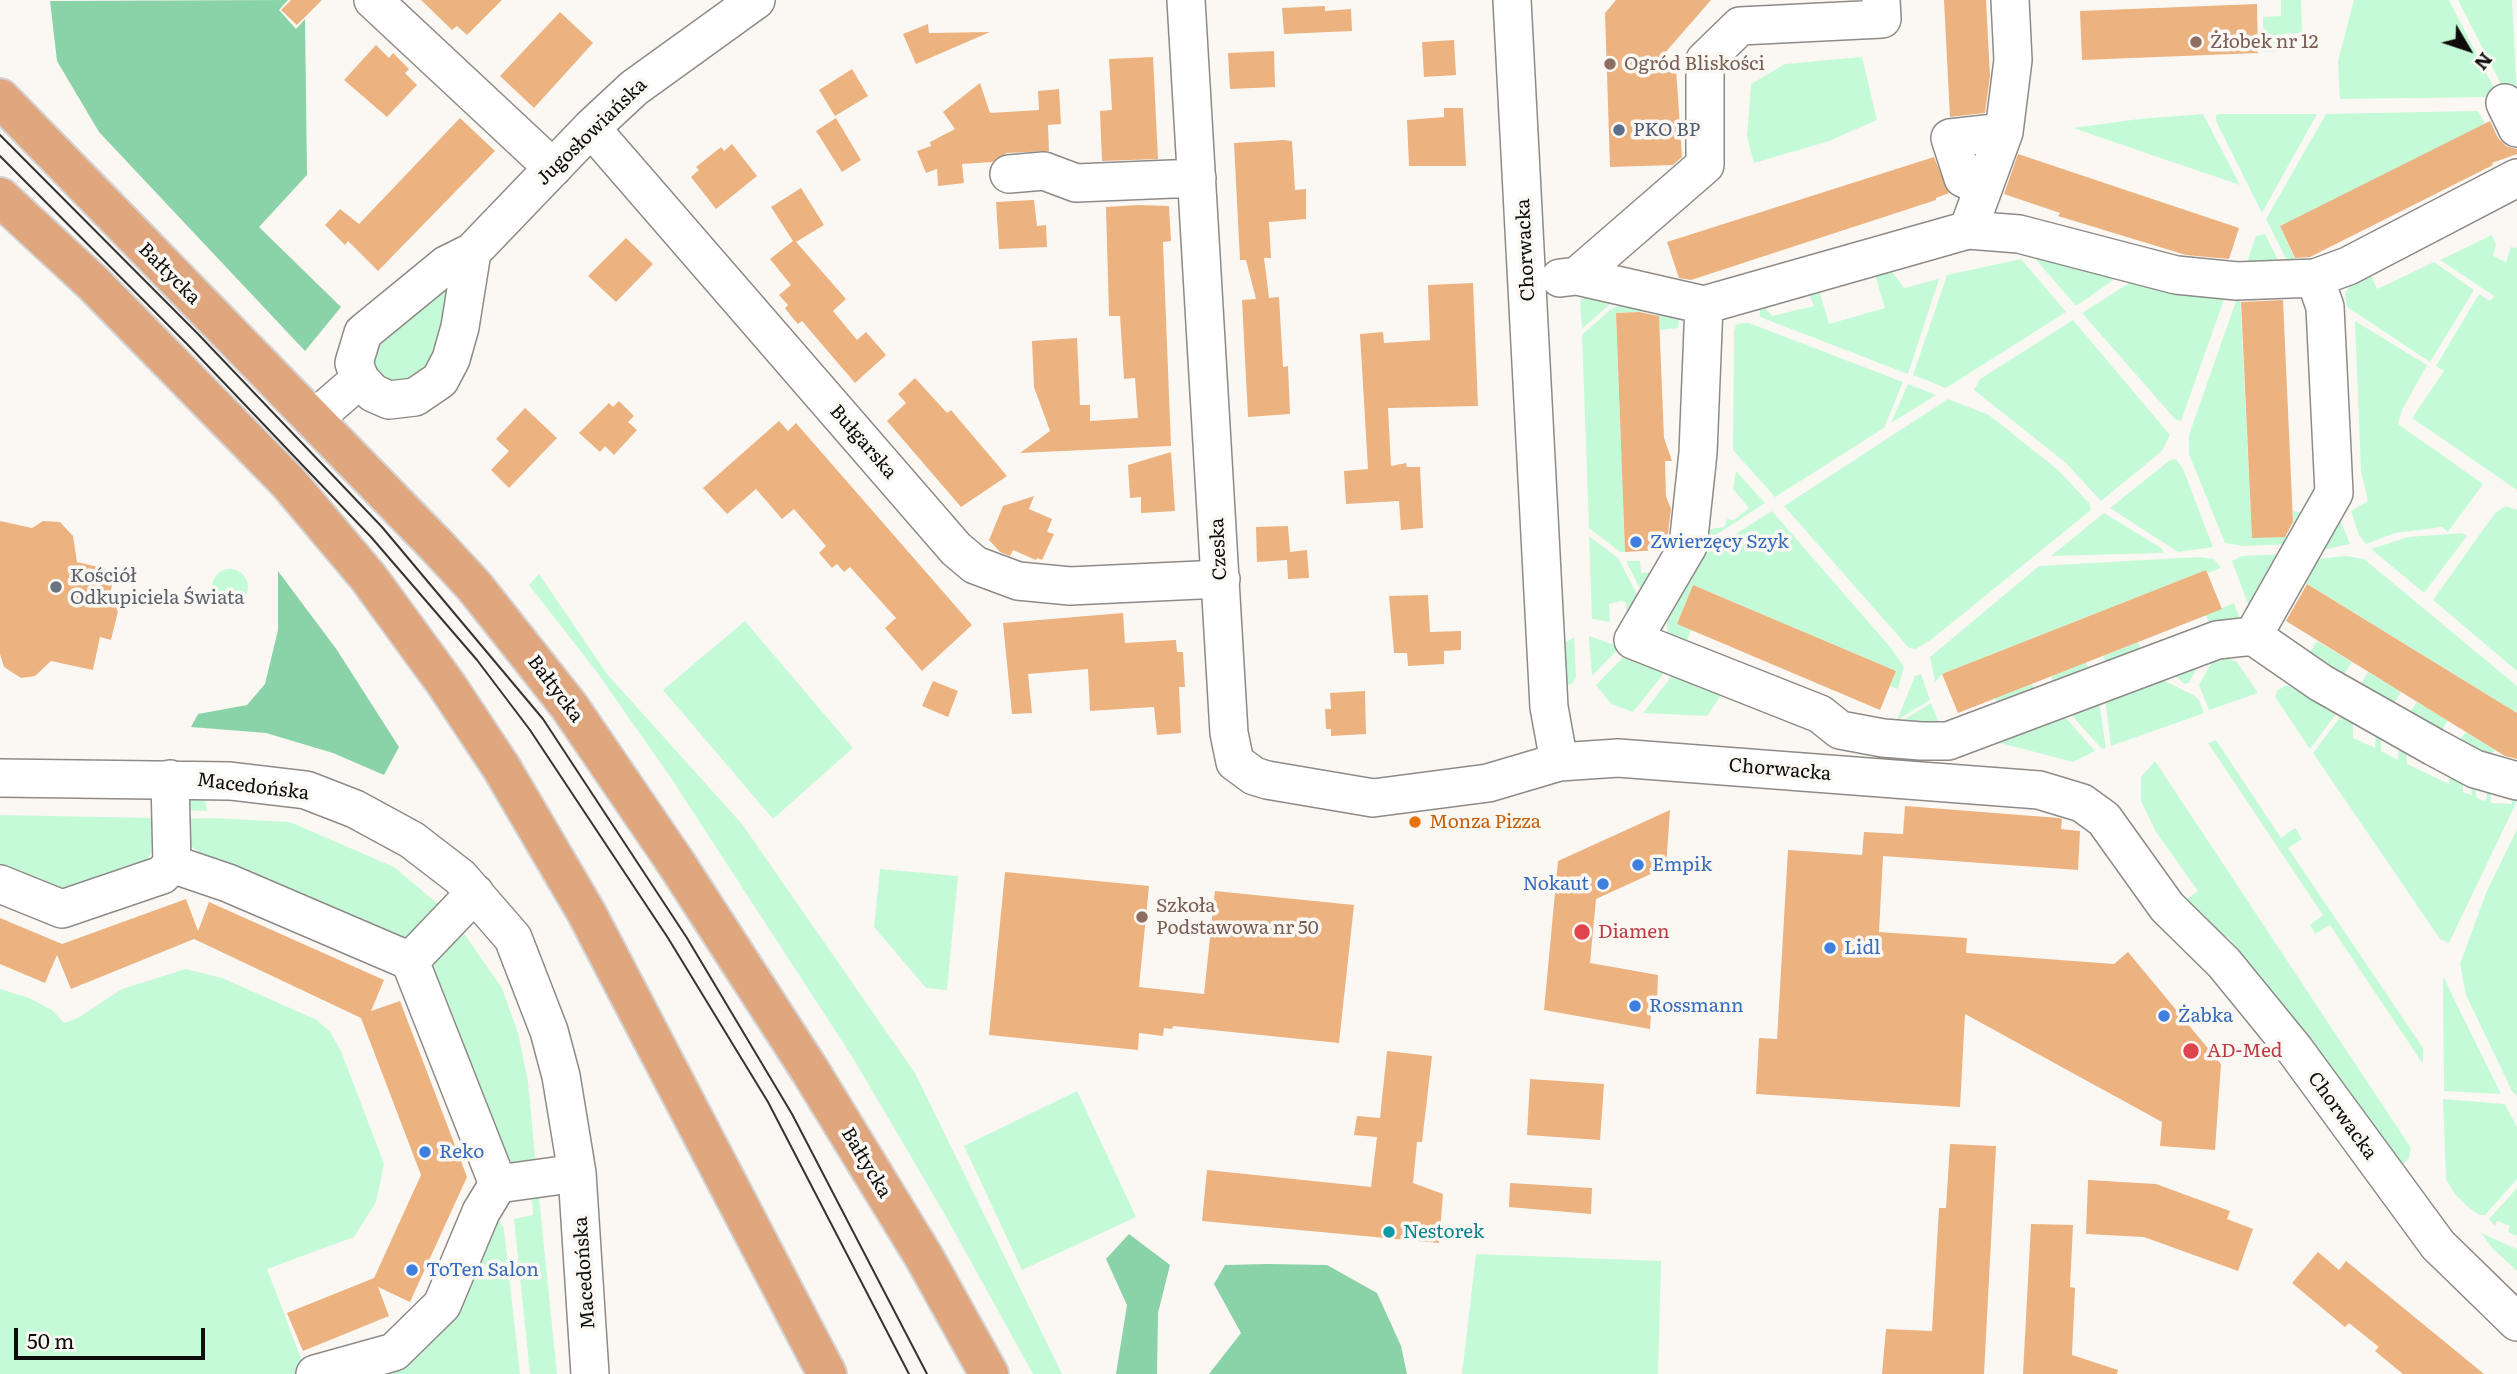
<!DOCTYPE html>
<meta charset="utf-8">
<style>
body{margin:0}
#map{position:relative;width:2517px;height:1374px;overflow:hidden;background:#fbf8f4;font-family:Literata,serif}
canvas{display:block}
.north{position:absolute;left:2433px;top:14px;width:70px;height:70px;-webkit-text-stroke:5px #fbf8f4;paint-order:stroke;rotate:129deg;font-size:19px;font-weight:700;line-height:28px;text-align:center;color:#0e0d0c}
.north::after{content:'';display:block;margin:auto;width:24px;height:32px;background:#0e0d0c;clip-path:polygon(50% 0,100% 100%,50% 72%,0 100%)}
.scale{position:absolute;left:14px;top:1328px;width:191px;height:32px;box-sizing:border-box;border:4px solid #0e0d0c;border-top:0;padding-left:9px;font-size:21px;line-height:24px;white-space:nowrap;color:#0e0d0c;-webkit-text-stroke:5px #fbf8f4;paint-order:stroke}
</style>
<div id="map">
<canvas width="2517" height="1374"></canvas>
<div class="north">N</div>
<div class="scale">50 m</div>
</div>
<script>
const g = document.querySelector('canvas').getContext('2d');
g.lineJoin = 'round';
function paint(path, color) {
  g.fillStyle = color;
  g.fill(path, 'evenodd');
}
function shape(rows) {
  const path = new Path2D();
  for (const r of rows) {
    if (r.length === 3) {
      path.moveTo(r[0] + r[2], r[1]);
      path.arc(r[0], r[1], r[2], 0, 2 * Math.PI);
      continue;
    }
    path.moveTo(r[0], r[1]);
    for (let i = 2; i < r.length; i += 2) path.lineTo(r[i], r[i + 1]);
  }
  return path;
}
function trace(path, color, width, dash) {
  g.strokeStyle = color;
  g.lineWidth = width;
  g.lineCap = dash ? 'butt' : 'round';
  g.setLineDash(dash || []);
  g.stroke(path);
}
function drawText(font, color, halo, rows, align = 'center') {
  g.font = font + ' Literata,serif';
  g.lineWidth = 7;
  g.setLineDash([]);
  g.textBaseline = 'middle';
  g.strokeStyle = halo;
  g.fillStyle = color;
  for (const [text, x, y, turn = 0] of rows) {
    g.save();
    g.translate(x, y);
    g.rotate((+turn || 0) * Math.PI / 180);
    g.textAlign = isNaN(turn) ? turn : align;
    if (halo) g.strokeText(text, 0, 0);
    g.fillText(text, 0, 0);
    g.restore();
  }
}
paint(shape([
 [2281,0,2301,0,2302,33,2283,34,2284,51,2264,52,2263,17,2281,16],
 [2354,0,2449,0,2497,94,2495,97,2340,99,2338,61],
 [2458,0,2512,0,2517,97,2504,90],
 [1862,57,1877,120,1829,141,1754,163,1747,136,1751,84,1785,64],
 [2472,111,2478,111,2485,124,2280,226,2297,264,2292,265,2285,257,2266,219,2326,114],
 [2203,114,2240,185,2073,128,2139,119],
 [2219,114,2317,114,2262,213,2216,121,2216,115],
 [2265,234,2281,266,2245,268,2256,236],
 [2492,235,2496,245,2493,256,2506,262,2511,247,2517,248,2517,490,2412,418,2444,371,2436,366,2479,294,2490,301,2494,296,2440,260],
 [2032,255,2122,274,2076,306],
 [2021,259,2066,312,1946,388,1913,375,1947,275],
 [2434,262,2474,290,2430,362,2347,307,2345,294,2352,282,2369,271,2377,289],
 [458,268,439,362,401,390,370,369,371,340],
 [1890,269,1904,288,1939,279,1908,374,1760,317,1759,300,1772,316,1814,306,1808,292,1819,290,1829,324,1885,308,1875,275],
 [2134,280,2225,297,2181,421,2175,419,2082,313],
 [1587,293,1621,294,1582,329,1580,301],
 [1637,298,1678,315,1679,322,1678,328,1660,330,1658,311,1616,313,1625,552,1620,552,1589,528,1582,335,1611,309],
 [2237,298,2240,298,2252,538,2294,536,2293,511,2310,514,2297,544,2243,546,2225,543,2189,454,2189,435],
 [2073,320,2170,435,2162,451,2101,501,2066,463,1974,390,1980,379],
 [2355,321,2427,365,2402,410,2398,424,2483,484,2448,532,2442,527,2395,533,2366,544,2359,535,2351,511,2368,501,2361,471],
 [1742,323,1749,323,1903,382,1884,428,1775,497,1733,450,1734,332,1736,325],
 [1908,384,1936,395,1891,423],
 [1948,399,1989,415,2058,470,2089,503,2091,510,1932,639,1916,649,1909,648,1784,506],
 [2176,459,2183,469,2213,547,2178,552,2110,508,2170,460],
 [1736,471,1765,503,1708,540,1702,538,1704,530,1724,527,1727,519,1734,520,1749,508,1733,489],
 [2506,506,2517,510,2517,671,2433,600,2495,513],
 [1772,511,1891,648,1904,667,1898,689,1890,686,1896,671,1693,585,1677,624,1691,630,1684,649,1668,639,1666,613,1669,614,1696,559],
 [2104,513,2161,548,2164,553,2051,556],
 [2339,517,2350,544,2322,550],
 [2462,533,2467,536,2424,593,2371,549,2408,537],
 [1589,536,1618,558,1641,602,1627,617,1626,602,1621,601,1609,604,1610,622,1592,619],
 [2287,554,2278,574,2269,569,2260,584,2269,590,2252,615,2232,561,2242,556],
 [2347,556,2364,559,2517,686,2517,713,2296,577,2306,560],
 [2199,557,2214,559,2221,568,2208,573,2206,570,1942,674,1935,682,1930,657,2039,566],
 [1669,559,1644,597,1626,561,1640,561,1641,573,1658,572,1658,560],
 [230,587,18],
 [539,574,607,674,742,824,915,1073,1062,1374,1033,1374,944,1213,853,1058,671,778,596,671,529,585],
 [2234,603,2241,622,2214,634,2206,615],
 [745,621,853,748,773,819,663,690],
 [1589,636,1620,647,1592,676,1589,640],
 [1574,637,1576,677,1572,684,1560,686,1563,644],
 [2317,641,2352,662,2343,676,2309,654],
 [2138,642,2144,659,2109,672,2103,656],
 [1629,651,1669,667,1633,712,1611,704,1596,685],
 [2217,653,2237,662,2258,693,2209,710,2199,685],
 [2201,661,2189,683,2184,684,2170,670],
 [2086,662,2093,678,2057,692,2051,676],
 [1675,672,1726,688,1707,716,1643,713],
 [2368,672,2401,692,2393,706,2360,686],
 [1921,674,1930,700,1897,720,1915,676],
 [2153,675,2193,695,2199,700,2204,713,2111,746,2104,691],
 [2032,684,2039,699,2001,712,1995,698],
 [2286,685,2339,710,2310,749,2275,697,2277,691],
 [2098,695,2106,748,2102,749,2064,707],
 [2417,702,2448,720,2439,735,2408,715],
 [1931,703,1942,731,1895,725],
 [2058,709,2095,751,2073,762,1981,738],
 [2344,712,2353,717,2353,738,2375,748,2376,727,2381,730,2381,751,2398,760,2399,739,2406,743,2407,764,2449,784,2450,764,2463,772,2463,792,2472,795,2470,774,2476,777,2476,797,2481,800,2486,801,2487,782,2490,783,2491,803,2512,804,2512,788,2517,789,2517,801,2449,943,2440,939,2313,753],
 [2466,732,2495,750,2486,763,2456,744],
 [2216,740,2281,838,2295,828,2302,839,2288,848,2423,1048,2423,1064,2330,925,2315,934,2310,925,2323,915,2208,743],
 [2155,761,2411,1148,2409,1158,2396,1172,2230,939,2178,905,2198,891,2156,832,2141,801,2141,777],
 [204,794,207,811,177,810,189,796],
 [0,815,155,818,154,847,142,868,78,893,0,873],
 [213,818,290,822,394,867,444,909,424,927,405,937,387,937,213,863,187,843,175,819],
 [2517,829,2517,1096,2512,1091,2466,995,2460,964,2486,893],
 [880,869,958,876,947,990,926,988,874,927],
 [456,922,502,988,518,1033,528,1082,536,1166,513,1164,502,1156,432,967,439,940],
 [186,969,222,978,317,1020,330,1032,341,1051,384,1164,376,1202,354,1237,267,1269,307,1374,0,1374,0,989,29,998,52,1010,64,1023,78,1018,122,989],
 [2443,976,2457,1005,2501,1094,2444,1091],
 [1077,1091,1136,1217,1022,1270,964,1146],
 [2443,1099,2505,1104,2517,1127,2517,1179,2485,1215,2480,1215,2469,1208,2454,1193,2446,1179],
 [538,1187,557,1374,530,1374,514,1219,533,1215,531,1189],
 [2517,1188,2517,1236,2508,1232,2510,1226,2497,1221,2495,1226,2489,1219],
 [493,1209,504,1229,520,1374,341,1374,397,1372,430,1330],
 [2481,1233,2517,1249,2517,1271,2493,1249],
 [1476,1254,1661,1261,1658,1374,1462,1374]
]), '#c5fad9');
paint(shape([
 [288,0,279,10,296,29,305,19,307,175,259,227,341,307,305,351,99,132,57,61,50,1],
 [278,571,337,650,399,747,384,775,333,753,266,733,191,727,198,714,247,705,265,684,278,630],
 [1129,1234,1170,1265,1158,1313,1157,1374,1116,1374,1127,1305,1106,1259],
 [1268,1264,1327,1265,1377,1293,1401,1346,1407,1374,1209,1374,1241,1333,1214,1284,1225,1265]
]), '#8ad2a8');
paint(shape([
 [291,0,322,0,297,25,281,10],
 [421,0,502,0,467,35,457,26,452,30],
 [1616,0,1711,0,1651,69,1676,68,1682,157,1673,165,1610,167,1605,13],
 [1944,0,1986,0,1990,76,1985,113,1950,117],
 [2257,4,2258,53,2082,60,2080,11],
 [1325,6,1325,11,1351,9,1352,31,1284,34,1282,8],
 [560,12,593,43,534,108,500,76],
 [928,24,929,33,990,32,916,64,903,34],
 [1454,40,1456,75,1424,77,1422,42],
 [376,45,389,58,393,53,409,69,405,73,417,85,387,117,344,80],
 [1274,51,1275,87,1230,89,1228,53],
 [1153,57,1158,159,1102,161,1100,111,1112,110,1109,59],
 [852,69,868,96,835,116,819,90],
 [980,83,990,113,1039,110,1038,91,1059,89,1061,124,1048,125,1049,151,1007,153,992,162,962,164,964,183,938,186,937,169,926,173,917,151,931,146,930,142,955,129,943,112],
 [1444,108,1463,108,1466,166,1409,166,1407,120,1444,117],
 [460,118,495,151,378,271,348,241,345,245,325,225,340,209,359,224],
 [836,118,861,160,842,172,816,131],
 [2490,121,2498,138,2506,146,2517,149,2517,154,2492,163,2493,165,2310,257,2295,258,2280,226],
 [1283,140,1292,141,1295,190,1306,189,1306,219,1269,222,1271,258,1264,258,1269,298,1279,297,1283,367,1288,366,1290,414,1248,417,1242,300,1256,299,1246,260,1240,260,1234,143],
 [732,144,757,176,716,209,691,177,699,170,696,167,721,147,724,151],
 [2018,154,2239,228,2229,259,2186,255,2058,216,2060,213,2004,194],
 [1934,157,1949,193,1936,198,1936,200,1691,280,1679,278,1667,242],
 [801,188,824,225,796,242,846,299,833,311,857,340,866,332,886,355,855,383,802,321,798,324,791,316,785,308,788,305,779,295,791,285,770,259,793,241,771,207],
 [1034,200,1037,226,1046,225,1047,247,999,249,996,202],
 [1138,205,1169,206,1171,241,1163,242,1171,446,1020,453,1050,431,1034,387,1032,341,1077,338,1080,405,1090,405,1090,421,1138,418,1135,378,1124,379,1120,316,1109,316,1106,207],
 [626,238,653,264,616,302,588,276],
 [1473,283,1478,406,1388,408,1391,466,1406,463,1407,467,1420,467,1423,528,1401,530,1399,501,1346,504,1344,471,1368,469,1360,334,1383,332,1384,343,1430,340,1428,285],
 [2283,300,2293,522,2285,537,2252,538,2241,302],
 [1639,312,1659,316,1664,438,1672,461,1665,461,1666,496,1671,509,1667,541,1661,550,1625,552,1616,313],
 [915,378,947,413,951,410,1007,476,961,507,887,421,906,403,898,394],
 [619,401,634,416,628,422,637,430,614,455,605,446,600,452,579,433,609,403,613,407],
 [525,408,557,438,509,488,491,470,509,451,496,439],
 [779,421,788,431,796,423,972,625,922,671,885,628,896,618,850,567,844,572,837,564,832,568,819,553,826,546,794,509,782,519,756,489,727,514,703,488],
 [1171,452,1175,511,1141,513,1141,497,1130,498,1128,465],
 [1034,496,1029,509,1052,519,1047,532,1054,534,1042,560,1037,558,1036,560,1013,550,1010,556,1000,552,989,540,1003,506],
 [0,521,32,528,43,521,60,522,73,536,77,562,115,571,108,604,119,607,111,640,100,637,93,670,51,661,35,676,21,678,4,667,0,654],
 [1288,526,1290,552,1307,550,1309,578,1288,579,1287,560,1257,562,1256,527],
 [2206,570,2222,609,1958,713,1942,674],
 [2307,584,2517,713,2517,759,2505,756,2286,621],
 [1693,585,1896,671,1880,710,1677,624],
 [1428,595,1430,632,1461,631,1461,650,1444,651,1444,664,1408,666,1407,653,1394,653,1389,596],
 [1123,613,1125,643,1176,640,1177,652,1183,652,1185,687,1179,687,1181,733,1157,735,1154,707,1090,711,1088,669,1028,674,1032,713,1012,714,1003,623],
 [933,681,958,691,948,717,922,706],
 [1365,691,1366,734,1331,736,1331,729,1326,729,1325,709,1331,709,1330,693],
 [1905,806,2059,818,2062,819,2061,829,2080,831,2078,870,1883,856,1879,932,1967,938,1966,953,2114,964,2128,952,2221,1064,2215,1150,2160,1146,2162,1122,1965,1014,1960,1107,1756,1094,1759,1038,1777,1039,1788,850,1862,855,1864,832,1903,834],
 [1670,810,1666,867,1596,899,1590,963,1658,975,1657,1000,1652,1000,1650,1029,1544,1010,1558,861],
 [1005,872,1149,886,1139,987,1204,994,1215,891,1354,905,1339,1043,1173,1026,1172,1029,1164,1028,1163,1036,1139,1033,1138,1050,989,1035],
 [186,899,198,931,209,902,384,980,371,1011,400,1001,467,1177,410,1302,378,1287,389,1316,303,1351,287,1313,374,1278,421,1175,361,1018,194,939,71,989,57,955,45,983,0,964,0,918,62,944],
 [1387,1051,1432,1056,1422,1142,1417,1142,1413,1183,1443,1194,1439,1243,1202,1221,1207,1170,1371,1187,1377,1137,1354,1135,1357,1116,1380,1118],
 [1530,1079,1604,1084,1600,1140,1527,1135],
 [1950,1144,1996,1146,1984,1374,1882,1374,1886,1329,1932,1331,1939,1208,1946,1208],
 [2088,1180,2156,1184,2230,1211,2227,1219,2253,1229,2238,1271,2144,1237,2086,1234],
 [1510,1183,1592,1188,1591,1214,1509,1207],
 [2031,1224,2073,1225,2070,1287,2075,1288,2072,1355,2118,1370,2117,1374,2023,1374],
 [2318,1252,2339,1270,2346,1261,2484,1374,2403,1374,2375,1351,2379,1347,2349,1323,2345,1327,2292,1283]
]), '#ecb380');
const minor = shape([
 [373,0,553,168],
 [1186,0,1229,733,1235,762,1254,776,1267,780,1373,798,1488,783,1559,762,1618,758,2039,790,2082,803,2104,819,2167,907,2224,963,2295,1050,2438,1245,2517,1322],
 [1512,0,1549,707,1559,762],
 [2505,103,2517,128],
 [591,128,956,549,975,565,1018,581,1070,586,1221,579],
 [1009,174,1044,171,1076,183,1197,178],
 [1981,187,1963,178,1950,138,2004,132],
 [1968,230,2004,132,2013,60,2010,0],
 [472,252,460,327,451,359,440,380,415,397,389,400,373,393,360,379,354,363,363,333,446,265,472,252,591,128,634,88,756,0],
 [1577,276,1705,165,1705,60,1740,26,1882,19,1881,0],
 [1560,278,1577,276,1704,305],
 [2315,278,2325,307,2334,493,2253,636,2217,640,1948,741,1921,741,1883,738,1840,730,1820,714,1633,640,1688,546,1698,453,1704,305,1968,230,2019,234,2176,275,2237,281,2315,278,2348,266,2517,178],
 [314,419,360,379],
 [2253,636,2321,683,2434,747,2475,769,2517,781],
 [0,778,230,781,306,790,355,809,412,840,460,877,513,938,549,1031,561,1076,577,1173,590,1374],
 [172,864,228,883,410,961,475,893],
 [0,884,62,909,162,875,172,864,170,779],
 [410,961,498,1184,577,1173],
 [315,1374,394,1352,442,1305,481,1212,498,1184]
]);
const major = shape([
 [0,98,436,545,474,586,569,706,676,863,809,1069,924,1257,989,1374],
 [0,197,93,283,288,482,368,577,446,684,501,767,586,912,827,1374]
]);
trace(minor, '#8e8a87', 40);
trace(major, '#d4d3d3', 42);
trace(minor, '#fff', 37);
trace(major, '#e0a67d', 38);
trace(shape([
 [0,135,198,334,382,527,543,719,687,938,792,1114,927,1374],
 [0,156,188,345,371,537,477,660,530,730,668,938,768,1102,909,1374]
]), '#353432', 2);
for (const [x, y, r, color] of [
 [2196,42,7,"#8d6e63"],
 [1610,64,7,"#8d6e63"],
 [1619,130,7,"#5c6f8a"],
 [1636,542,7,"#3f7fe0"],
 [56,587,7,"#6b7280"],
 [1415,822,7,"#e8710a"],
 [1638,865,7,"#3f7fe0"],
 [1603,884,7,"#3f7fe0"],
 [1142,917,7,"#8d6e63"],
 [1582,932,9,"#e0444e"],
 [1830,948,7,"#3f7fe0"],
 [1635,1006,7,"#3f7fe0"],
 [2164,1016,7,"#3f7fe0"],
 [2191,1051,9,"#e0444e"],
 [425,1152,7,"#3f7fe0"],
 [1389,1232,7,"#0f9aa8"],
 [412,1270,7,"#3f7fe0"]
]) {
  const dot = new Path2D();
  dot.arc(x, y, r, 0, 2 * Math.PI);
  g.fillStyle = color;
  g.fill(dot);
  trace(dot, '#fbf8f4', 2.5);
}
drawText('19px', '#785e54', '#fbf8f4', [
 ["Żłobek nr 12",2210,42],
 ["Ogród Bliskości",1624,64],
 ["Szkoła",1156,906],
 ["Podstawowa nr 50",1156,928]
], 'left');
drawText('19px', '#4e5e75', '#fbf8f4', [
 ["PKO BP",1633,130]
], 'left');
drawText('19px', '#0e0d0c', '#fbf8f4', [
 ["Jugosłowiańska",592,132,-44],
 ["Chorwacka",1526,250,-93],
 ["Bałtycka",169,274,45],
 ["Bułgarska",863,442,49],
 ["Czeska",1219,549,-93],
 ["Bałtycka",555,689,53],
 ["Chorwacka",1780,770,5],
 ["Macedońska",253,787,7],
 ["Chorwacka",2342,1116,54],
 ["Bałtycka",866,1163,59],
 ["Macedońska",585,1273,-94]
]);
drawText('19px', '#366cbe', '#fbf8f4', [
 ["Zwierzęcy Szyk",1650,542],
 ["Empik",1652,865],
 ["Nokaut",1589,884,"right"],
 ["Lidl",1844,948],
 ["Rossmann",1649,1006],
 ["Żabka",2178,1016],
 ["Reko",439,1152],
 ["ToTen Salon",426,1270]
], 'left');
drawText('19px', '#5b616d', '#fbf8f4', [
 ["Kościół",70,576],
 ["Odkupiciela Świata",70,598]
], 'left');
drawText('19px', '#c56008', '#fbf8f4', [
 ["Monza Pizza",1429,822]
], 'left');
drawText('19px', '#be3a42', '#fbf8f4', [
 ["Diamen",1598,932],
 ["AD-Med",2207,1051]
], 'left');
drawText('19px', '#0d838f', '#fbf8f4', [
 ["Nestorek",1403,1232]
], 'left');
</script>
